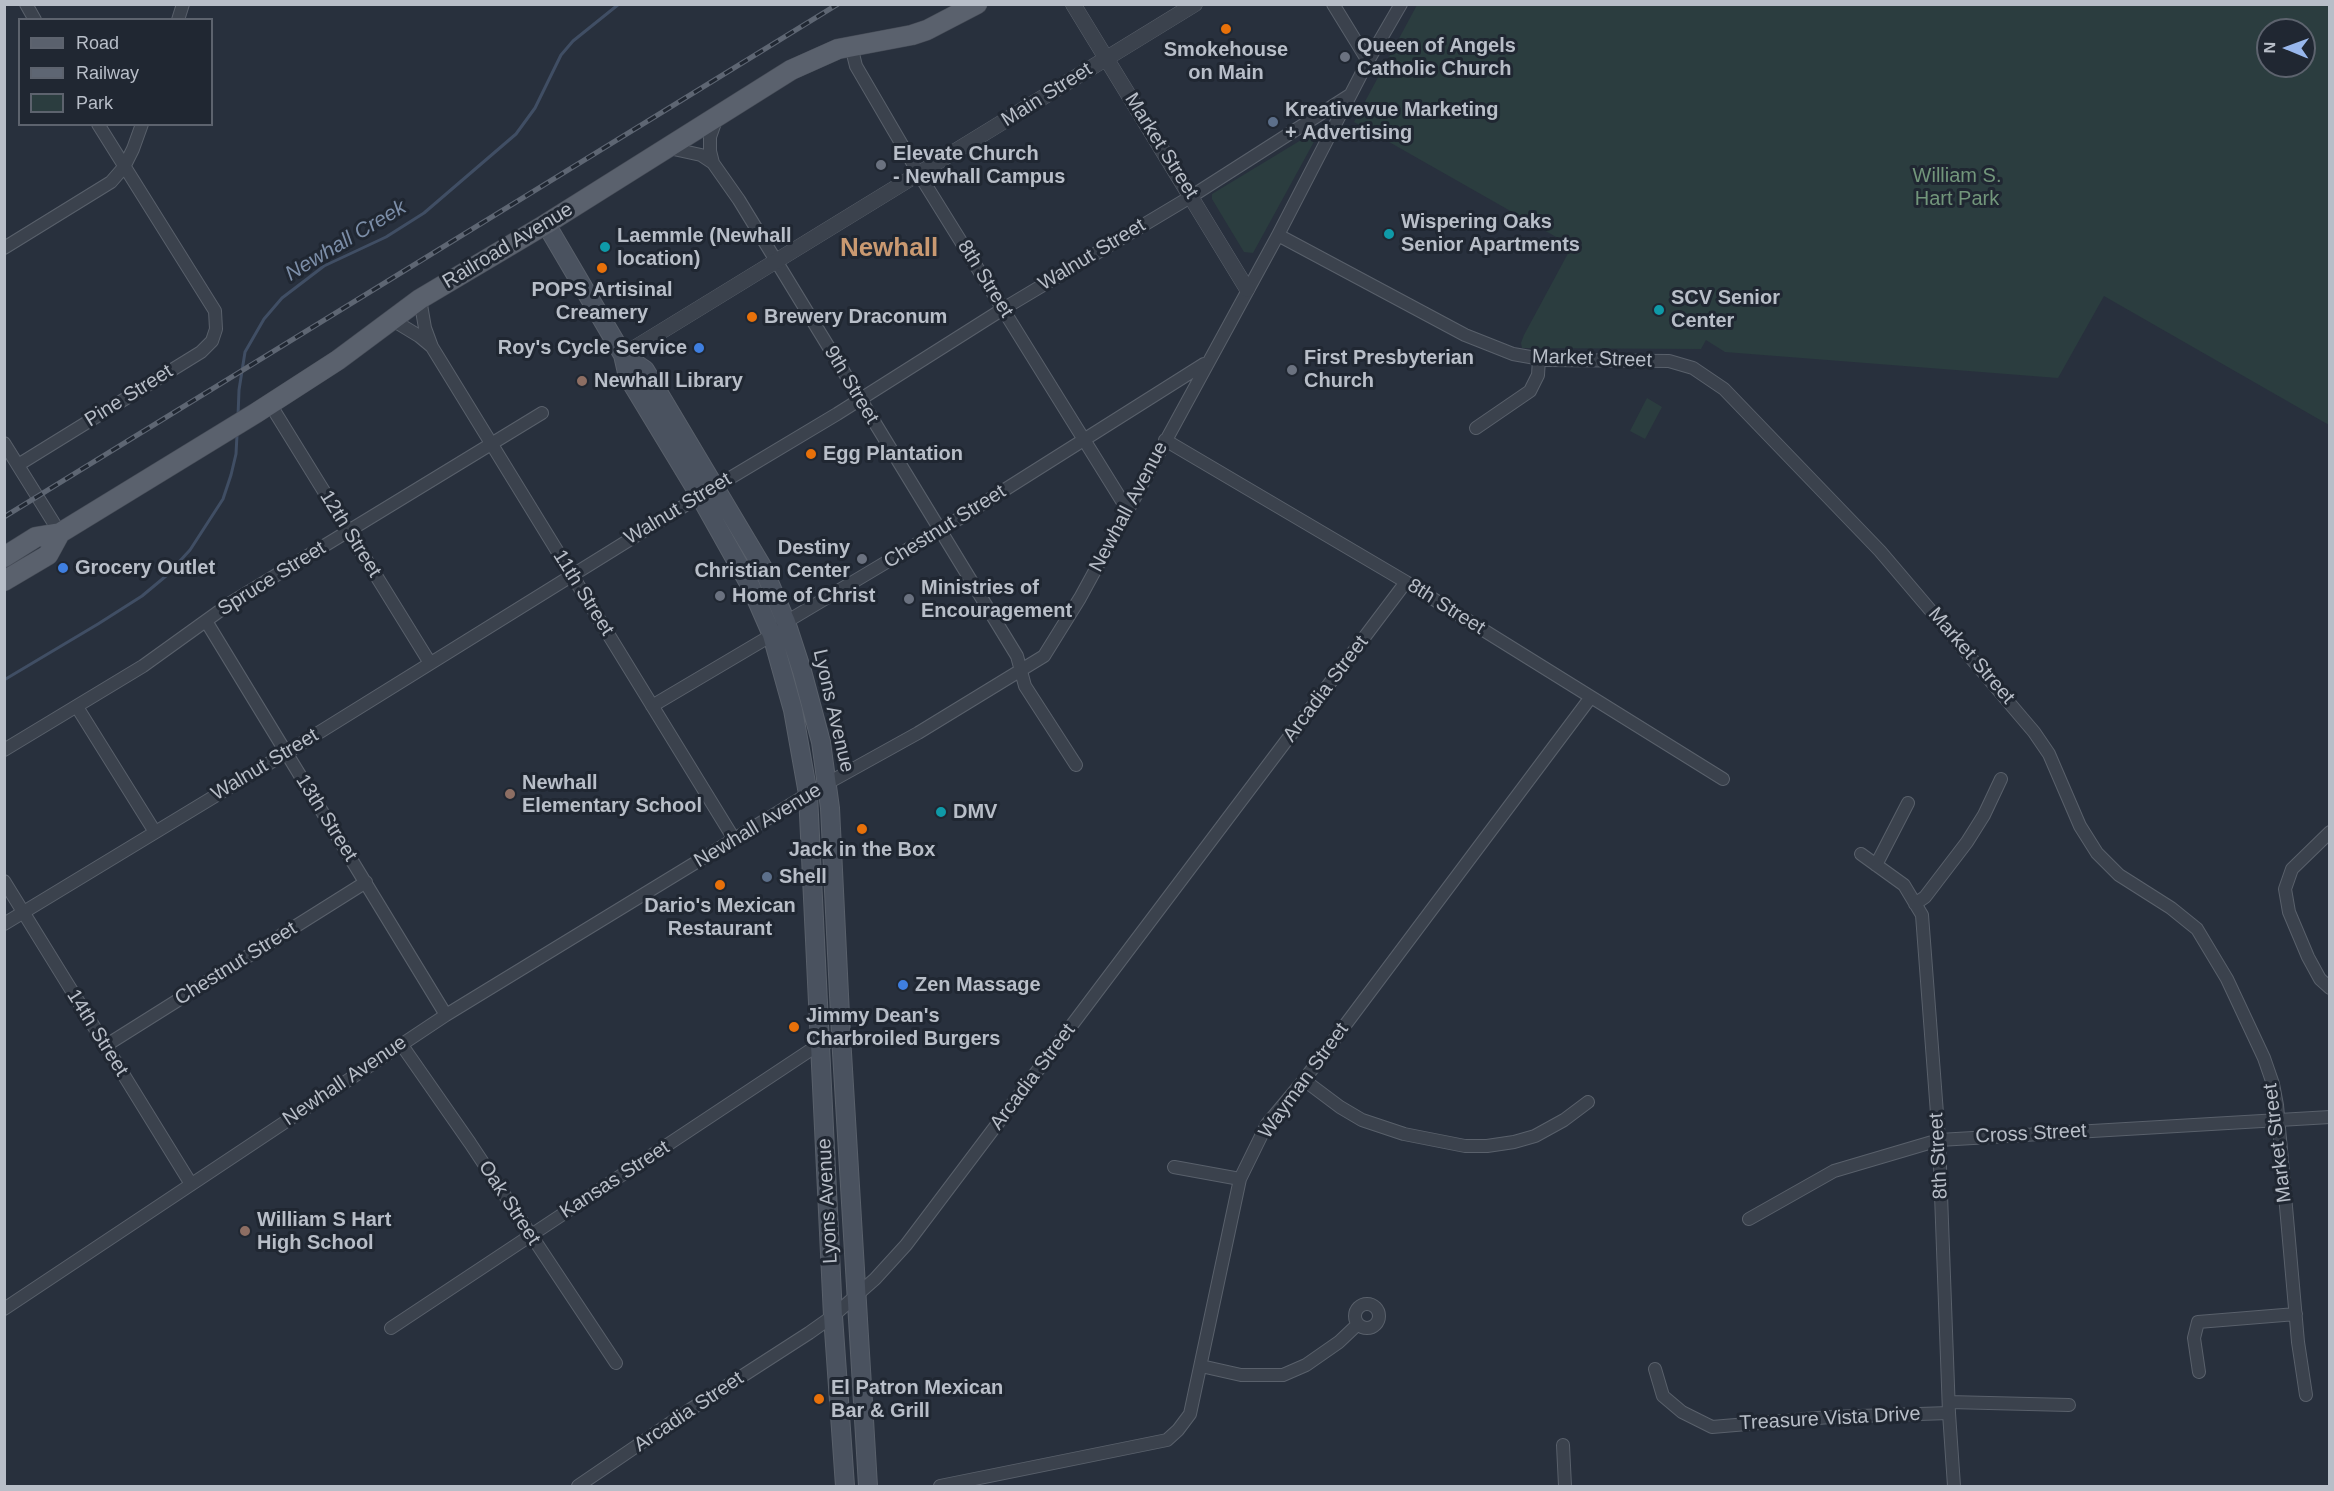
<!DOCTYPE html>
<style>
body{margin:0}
#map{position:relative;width:2334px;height:1491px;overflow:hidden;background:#28303d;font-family:Arial,sans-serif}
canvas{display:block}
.frame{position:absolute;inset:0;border:6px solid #b8bec8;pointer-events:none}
.legend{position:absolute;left:18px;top:18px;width:195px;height:108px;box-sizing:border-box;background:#202732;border:2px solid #5d636e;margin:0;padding:8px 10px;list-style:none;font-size:18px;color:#b8bec8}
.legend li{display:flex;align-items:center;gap:12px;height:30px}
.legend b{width:30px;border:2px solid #5d636e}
.north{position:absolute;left:2256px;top:18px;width:60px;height:60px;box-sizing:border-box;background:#202732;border:2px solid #5d636e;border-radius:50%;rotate:271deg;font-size:16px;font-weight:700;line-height:24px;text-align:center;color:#b8bec8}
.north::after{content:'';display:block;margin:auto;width:21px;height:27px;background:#98b7ec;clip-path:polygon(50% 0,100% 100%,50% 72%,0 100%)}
</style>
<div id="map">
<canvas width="2334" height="1491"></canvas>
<div class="frame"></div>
<ul class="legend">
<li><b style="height:8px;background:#5a616d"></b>Road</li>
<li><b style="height:8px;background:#5e6673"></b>Railway</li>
<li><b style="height:16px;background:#2b3d3f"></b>Park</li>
</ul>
<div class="north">N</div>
</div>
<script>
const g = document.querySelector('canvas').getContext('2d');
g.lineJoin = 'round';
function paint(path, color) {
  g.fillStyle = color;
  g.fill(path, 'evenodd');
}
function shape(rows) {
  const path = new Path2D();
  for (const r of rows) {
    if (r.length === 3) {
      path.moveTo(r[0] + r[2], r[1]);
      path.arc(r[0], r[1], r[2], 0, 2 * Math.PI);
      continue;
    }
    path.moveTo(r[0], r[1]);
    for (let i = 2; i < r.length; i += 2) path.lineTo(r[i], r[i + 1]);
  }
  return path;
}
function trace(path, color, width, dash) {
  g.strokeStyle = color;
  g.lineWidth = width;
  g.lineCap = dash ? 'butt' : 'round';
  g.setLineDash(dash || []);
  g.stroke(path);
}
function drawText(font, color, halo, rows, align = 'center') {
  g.font = font + ' Arial,sans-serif';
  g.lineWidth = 6;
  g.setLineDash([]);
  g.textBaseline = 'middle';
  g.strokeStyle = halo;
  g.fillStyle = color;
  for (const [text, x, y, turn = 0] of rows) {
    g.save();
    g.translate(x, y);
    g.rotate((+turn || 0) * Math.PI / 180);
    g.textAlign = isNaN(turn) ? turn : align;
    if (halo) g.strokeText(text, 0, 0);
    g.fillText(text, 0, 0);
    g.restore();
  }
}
paint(shape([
 [1417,5,2329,5,2329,425,2104,296,2058,378,1725,352,1706,340,1701,349,1522,348,1521,343,1524,335,1572,246,1354,122],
 [2268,30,2304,30,2304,66,2268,66],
 [1311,134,1314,134,1316,138,1253,253,1244,252,1212,199,1212,194],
 [1647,398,1662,407,1645,439,1630,431]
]), '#2b3d3f');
trace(shape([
 [238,416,239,390,245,352,264,319,282,298,324,266,386,237,424,213,516,134,535,108,561,55,573,41,619,4],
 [4,680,98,624,142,596,166,576,190,550,223,499,231,475,236,454,237,435]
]), '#404e64', 3);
const minor = shape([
 [26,4,35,20],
 [1333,4,1368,61],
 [178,20,183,4],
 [851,46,856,66,919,174,1127,509],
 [717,117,710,137,710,151,713,163,739,200,1017,656,1025,686,1076,765],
 [669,148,701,155,713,163],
 [1278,235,1465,335,1513,354,1547,360,1669,361,1693,368,1724,389,1880,551,2034,732,2049,754,2080,826,2097,853,2119,875,2171,908,2197,929,2227,979,2264,1058,2273,1084,2277,1105,2298,1342,2306,1395],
 [4,248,111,182,124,167,133,149,142,124],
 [420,299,425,328,432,347,734,839],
 [391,319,419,336,431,346],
 [270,404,430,663],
 [1476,428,1530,391,1538,375,1539,359],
 [1165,440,1406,582,1723,779],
 [4,443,60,533],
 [18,465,201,352,212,341,216,329,215,311,98,124],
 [206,621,446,1015],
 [652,706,772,635,786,622,952,523,1204,364],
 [77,707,155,832],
 [4,750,143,666,232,602,542,413],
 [2330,832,2292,869,2285,889,2289,912,2308,957,2320,979,2330,988],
 [1861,854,1904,885,1922,915,1939,1140,1949,1413,1954,1486],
 [1876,865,1908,803],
 [4,881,191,1184],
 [1915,904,1925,897,1967,842,1984,815,2001,779],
 [4,924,286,753,700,496,837,414,1003,309,1192,196,1350,95],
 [401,1044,470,1143,616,1363],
 [105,1046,366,882],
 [1304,1080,1340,1107,1362,1120,1404,1134,1465,1146,1487,1146,1514,1142,1535,1136,1564,1120,1588,1102],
 [1174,1167,1240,1179],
 [1749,1219,1834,1171,1939,1140,2330,1117],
 [1367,1316,12],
 [4,1309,446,1015,808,794,918,733,1044,656,1080,598,1278,235,1368,61,1401,4],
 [391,1328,809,1051,841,1036],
 [1201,1366,1241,1375,1283,1375,1306,1365,1339,1342,1358,1324],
 [1655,1369,1663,1396,1682,1412,1712,1427,1830,1417,1949,1413],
 [2199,1372,2194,1338,2198,1322,2296,1314],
 [1949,1402,2069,1405],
 [1563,1445,1565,1486],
 [578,1486,688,1411,809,1333,833,1316,875,1279,906,1245,1406,582],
 [940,1486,1167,1440,1178,1430,1190,1414,1240,1179,1267,1124,1304,1080,1591,697]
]);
const tertiary = shape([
 [1073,4,1247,289],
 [623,355,1195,4]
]);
const secondary = shape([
 [546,224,623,355,628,377,700,496,751,587,772,635,793,710,808,794,833,1316,845,1486],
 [623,355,645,370,763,568,786,622,802,671,821,742,830,808,841,1036,868,1486]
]);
const primary = shape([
 [4,557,36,537,60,533,256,413,338,360,420,299,546,224,791,70,838,49,912,35,927,30,977,4],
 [4,581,48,555,60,533]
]);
trace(minor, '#59606b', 14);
trace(tertiary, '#59606b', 16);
trace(secondary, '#59606b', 20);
trace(primary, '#454b56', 21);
trace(minor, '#3b424d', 12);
trace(tertiary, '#3b424d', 15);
trace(secondary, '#4a525f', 18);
trace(primary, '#5a616d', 20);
const rail = shape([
 [4,517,838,4]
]);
trace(rail, '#5e6673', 5);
trace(rail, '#202732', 3, [9]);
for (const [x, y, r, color] of [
 [1226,29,6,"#e8710a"],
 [1345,57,6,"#6b7280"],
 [1273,122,6,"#5c6f8a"],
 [881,165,6,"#6b7280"],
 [1389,234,6,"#0f9aa8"],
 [605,247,6,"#0f9aa8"],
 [602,268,6,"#e8710a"],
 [1659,310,6,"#0f9aa8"],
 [752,317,6,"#e8710a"],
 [699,348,6,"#3f7fe0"],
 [1292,370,6,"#6b7280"],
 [582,381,6,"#8d6e63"],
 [811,454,6,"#e8710a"],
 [862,559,6,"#6b7280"],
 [63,568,6,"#3f7fe0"],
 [720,596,6,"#6b7280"],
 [909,599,6,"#6b7280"],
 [510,794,6,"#8d6e63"],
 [941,812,6,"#0f9aa8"],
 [862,829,6,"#e8710a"],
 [767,877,6,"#5c6f8a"],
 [720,885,6,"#e8710a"],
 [903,985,6,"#3f7fe0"],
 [794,1027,6,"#e8710a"],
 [245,1231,6,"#8d6e63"],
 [819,1399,6,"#e8710a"]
]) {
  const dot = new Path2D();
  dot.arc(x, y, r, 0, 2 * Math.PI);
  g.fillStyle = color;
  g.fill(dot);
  trace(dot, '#202732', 2);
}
drawText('bold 20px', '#b8bec8', '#202732', [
 ["Queen of Angels",1357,46],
 ["Catholic Church",1357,69],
 ["Smokehouse",1226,50,"center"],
 ["on Main",1226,73,"center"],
 ["Kreativevue Marketing",1285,110],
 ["+ Advertising",1285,133],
 ["Elevate Church",893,154],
 ["- Newhall Campus",893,177],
 ["Wispering Oaks",1401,222],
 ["Senior Apartments",1401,245],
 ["Laemmle (Newhall",617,236],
 ["location)",617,259],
 ["POPS Artisinal",602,290,"center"],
 ["Creamery",602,313,"center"],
 ["SCV Senior",1671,298],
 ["Center",1671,321],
 ["Brewery Draconum",764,317],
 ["Roy's Cycle Service",687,348,"right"],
 ["First Presbyterian",1304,358],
 ["Church",1304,381],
 ["Newhall Library",594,381],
 ["Egg Plantation",823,454],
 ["Destiny",850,548,"right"],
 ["Christian Center",850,571,"right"],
 ["Grocery Outlet",75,568],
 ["Ministries of",921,588],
 ["Encouragement",921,611],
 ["Home of Christ",732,596],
 ["Newhall",522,783],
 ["Elementary School",522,806],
 ["DMV",953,812],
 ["Jack in the Box",862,850,"center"],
 ["Shell",779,877],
 ["Dario's Mexican",720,906,"center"],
 ["Restaurant",720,929,"center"],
 ["Zen Massage",915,985],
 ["Jimmy Dean's",806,1016],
 ["Charbroiled Burgers",806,1039],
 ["William S Hart",257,1220],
 ["High School",257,1243],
 ["El Patron Mexican",831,1388],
 ["Bar & Grill",831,1411]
], 'left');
drawText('20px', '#b8bec8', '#202732', [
 ["Main Street",1047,95,-32],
 ["Market Street",1161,146,58],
 ["Railroad Avenue",508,246,-31],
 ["Walnut Street",1092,255,-31],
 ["8th Street",985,279,58],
 ["Market Street",1592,359,2],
 ["9th Street",851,385,59],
 ["Pine Street",129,396,-32],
 ["Newhall Avenue",1129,507,-62],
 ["Walnut Street",678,509,-31],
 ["Chestnut Street",945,527,-32],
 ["12th Street",350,534,58],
 ["Spruce Street",272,579,-32],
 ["11th Street",583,593,58],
 ["8th Street",1446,607,32],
 ["Market Street",1971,656,49],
 ["Arcadia Street",1326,689,-53],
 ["Lyons Avenue",833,711,77],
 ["Walnut Street",265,765,-31],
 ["13th Street",326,818,58],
 ["Newhall Avenue",758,826,-31],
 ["Chestnut Street",236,964,-32],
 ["14th Street",97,1033,58],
 ["Arcadia Street",1033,1077,-53],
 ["Newhall Avenue",345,1081,-34],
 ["Wayman Street",1304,1081,-54],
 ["Cross Street",2031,1134,-3],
 ["Market Street",2278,1143,-97],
 ["8th Street",1939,1156,-93],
 ["Kansas Street",615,1180,-33],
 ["Lyons Avenue",828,1201,-93],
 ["Oak Street",509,1203,57],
 ["Arcadia Street",689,1412,-34],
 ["Treasure Vista Drive",1830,1419,-3]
]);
drawText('20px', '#72967b', '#202732', [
 ["William S.",1957,176],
 ["Hart Park",1957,199]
]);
drawText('italic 21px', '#7c8ea8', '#202732', [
 ["Newhall Creek",346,241,-31]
]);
drawText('bold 26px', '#c99971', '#202732', [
 ["Newhall",889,249]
]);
</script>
